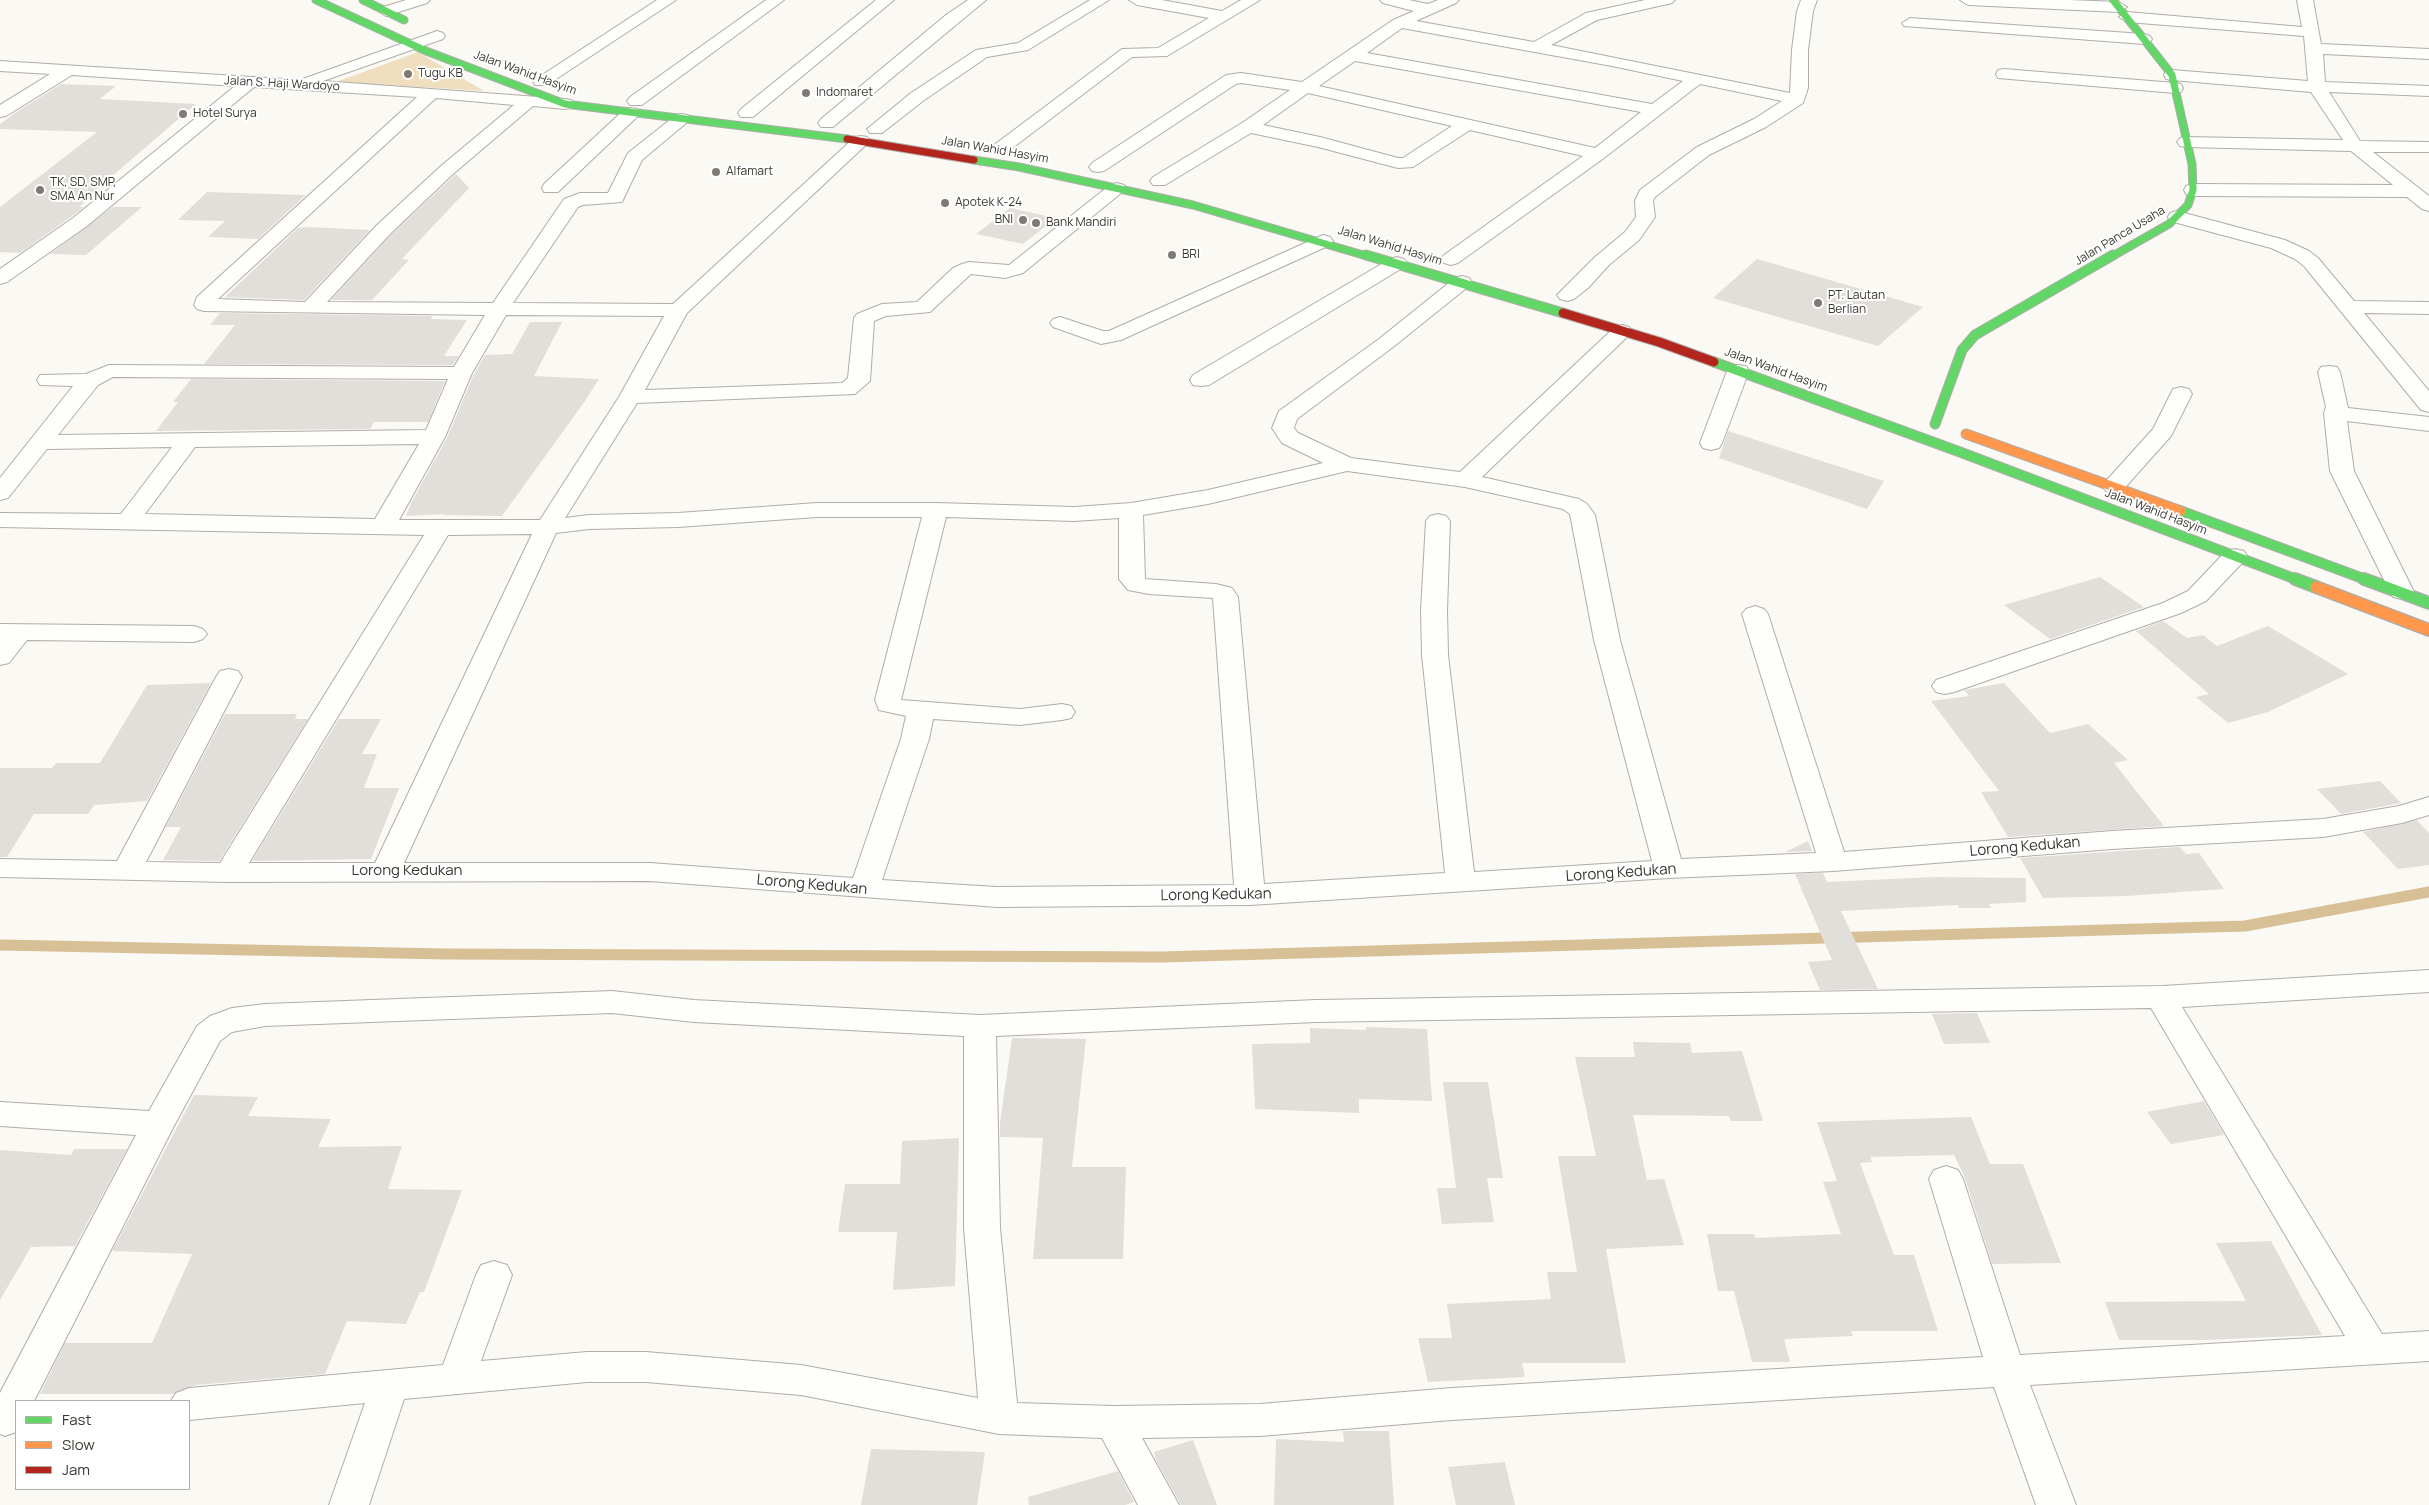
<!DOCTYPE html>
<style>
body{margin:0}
#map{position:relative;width:2429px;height:1505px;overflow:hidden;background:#fbf9f4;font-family:Manrope,sans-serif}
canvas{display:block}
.legend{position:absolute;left:15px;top:1400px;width:175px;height:90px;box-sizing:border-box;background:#fff;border:1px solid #b0afad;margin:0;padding:6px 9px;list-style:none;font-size:15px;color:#3a3731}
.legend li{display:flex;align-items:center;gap:10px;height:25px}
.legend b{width:25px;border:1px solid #b0afad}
</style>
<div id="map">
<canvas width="2429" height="1505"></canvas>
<ul class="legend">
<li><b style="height:6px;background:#63d668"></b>Fast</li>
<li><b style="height:6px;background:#ff974d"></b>Slow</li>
<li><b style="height:6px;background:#b3261e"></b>Jam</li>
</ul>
</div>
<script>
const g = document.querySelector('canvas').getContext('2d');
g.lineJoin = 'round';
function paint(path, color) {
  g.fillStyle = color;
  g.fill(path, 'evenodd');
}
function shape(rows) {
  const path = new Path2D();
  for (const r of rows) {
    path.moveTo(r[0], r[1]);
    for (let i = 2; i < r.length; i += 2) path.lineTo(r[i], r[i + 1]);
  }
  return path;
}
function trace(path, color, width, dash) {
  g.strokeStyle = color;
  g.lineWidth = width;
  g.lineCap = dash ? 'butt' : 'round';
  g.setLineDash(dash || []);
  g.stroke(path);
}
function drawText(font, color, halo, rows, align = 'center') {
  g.font = font + ' Manrope,sans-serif';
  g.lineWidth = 4;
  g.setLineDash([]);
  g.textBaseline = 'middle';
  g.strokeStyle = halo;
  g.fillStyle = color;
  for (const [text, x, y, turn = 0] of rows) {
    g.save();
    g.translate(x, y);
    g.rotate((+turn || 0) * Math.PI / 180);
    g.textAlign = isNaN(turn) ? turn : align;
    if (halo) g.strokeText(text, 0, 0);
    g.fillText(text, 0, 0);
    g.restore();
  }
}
paint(shape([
 [418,52,484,91,336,82]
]), '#f0dfbf');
trace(shape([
 [0,945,446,954,1162,957,2245,926,2429,892]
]), '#d7c095', 11);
paint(shape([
 [61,84,116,86,100,99,196,104,89,196,92,196,79,207,84,207,72,216,20,253,0,252,0,207,97,132,0,129,0,124,18,111],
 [456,174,469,188,402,259,409,260,372,300,331,300,392,234],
 [207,192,306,195,258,239,208,237,225,221,178,220],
 [113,207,142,207,86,255,50,254],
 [1010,208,1056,218,1023,244,976,234],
 [309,227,370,230,304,300,225,297,298,228],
 [1757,259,1923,307,1878,346,1713,298],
 [220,313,432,316,431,319,467,320,444,356,459,356,453,365,204,364,235,325,210,325],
 [530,322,562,322,534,376,599,379,585,401,502,516,443,515,444,514,406,516,411,503,447,438,474,374,485,355,512,354],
 [191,379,445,381,428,422,374,422,370,429,156,431,178,402,173,402],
 [1728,431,1884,481,1867,509,1719,458],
 [2100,577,2144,607,2050,639,2004,605],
 [2163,621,2187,638,2203,635,2217,646,2268,626,2348,674,2268,712,2228,723,2196,697,2209,694,2136,631],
 [211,683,147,801,94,805,88,814,34,814,7,857,0,857,0,768,52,768,56,763,100,763,147,685],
 [2004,683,2050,733,2088,724,2128,760,2114,763,2164,826,2008,837,1981,792,1999,791,1931,701,1969,696,1964,690],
 [225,714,297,714,295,719,308,719,219,861,163,860,181,827,166,827],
 [339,719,381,719,362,754,377,754,364,788,399,788,371,859,252,861],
 [2380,781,2401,803,2341,814,2317,789],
 [2417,820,2429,833,2429,865,2398,869,2363,832],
 [1808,841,1812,851,1785,852],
 [2180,847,2186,854,2199,853,2224,889,2126,896,2043,898,2020,858],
 [1823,873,1827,882,1935,877,2026,878,2026,902,1989,904,1991,908,1959,908,1958,905,1841,911,1878,989,1820,990,1808,962,1832,960,1795,874],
 [1977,1013,1990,1043,1944,1044,1932,1014],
 [1366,1027,1427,1029,1432,1101,1359,1099,1359,1113,1255,1109,1252,1044,1310,1043,1310,1028,1366,1030],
 [1012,1038,1086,1039,1072,1167,1126,1167,1123,1259,1033,1259,1043,1138,1000,1137,1000,1123],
 [1633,1042,1690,1043,1692,1053,1742,1051,1763,1121,1731,1121,1729,1116,1633,1115,1647,1180,1664,1179,1684,1245,1606,1249,1626,1363,1522,1363,1525,1377,1428,1382,1418,1338,1452,1338,1447,1304,1551,1299,1547,1272,1577,1272,1558,1156,1596,1156,1575,1057,1635,1057],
 [1443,1082,1488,1082,1503,1178,1487,1178,1494,1222,1442,1224,1437,1188,1456,1188],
 [194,1095,258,1097,248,1116,331,1119,318,1147,402,1146,388,1189,462,1190,424,1292,420,1292,406,1324,347,1321,325,1374,195,1385,173,1394,40,1394,65,1343,152,1343,192,1254,112,1251],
 [2204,1101,2224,1135,2171,1144,2147,1112],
 [1971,1117,1990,1164,2023,1164,2061,1263,1992,1264,1965,1178,1954,1155,1870,1157,1872,1162,1860,1163,1894,1255,1914,1255,1938,1331,1851,1331,1853,1336,1784,1339,1790,1362,1752,1362,1734,1291,1718,1291,1707,1234,1754,1234,1755,1238,1841,1234,1823,1182,1837,1181,1817,1122],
 [959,1138,955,1286,893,1290,897,1232,838,1232,845,1184,900,1184,902,1141],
 [74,1149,127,1149,75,1246,31,1247,0,1300,0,1150,71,1155],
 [2271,1241,2322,1335,2204,1340,2119,1340,2105,1302,2246,1301,2216,1243],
 [1343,1431,1389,1431,1394,1505,1274,1505,1276,1439,1344,1442],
 [1193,1440,1217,1505,1181,1505,1156,1460,1154,1452],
 [871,1449,985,1452,977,1505,861,1505],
 [1505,1462,1515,1505,1456,1505,1448,1467],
 [1118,1471,1134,1502,1125,1505,1029,1505,1028,1497]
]), '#e2dfdb');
const street = shape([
 [406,0,430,0,427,3,386,16,378,11,380,8,406,0],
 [657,0,676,0,547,85,535,85,533,81,657,0],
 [766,0,784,0,642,105,630,105,627,101,630,97,766,0],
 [876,0,894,0,753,117,741,117,738,113,741,109,876,0],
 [968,0,986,0,833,127,821,127,818,123,821,119,946,15,968,0],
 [1090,0,1109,0,1028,50,987,57,923,101,882,133,870,133,867,129,911,93,976,50,1018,43,1090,0],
 [1129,0,1162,0,1222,11,1241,0,1260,0,1167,56,1132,57,1006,153,994,153,991,149,994,145,1122,49,1158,48,1209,18,1137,5,1129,0],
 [1380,0,1409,0,1428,4,1438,0,1459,0,1456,3,1416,21,1534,42,1586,13,1645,0,1675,0,1672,3,1597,20,1551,45,1790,93,1792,50,1797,11,1801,0,1817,0,1813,11,1808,50,1808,88,1803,103,1766,127,1709,155,1655,197,1653,201,1655,217,1639,240,1609,265,1588,288,1574,299,1567,301,1560,299,1557,295,1595,257,1625,232,1636,217,1635,201,1640,190,1697,147,1754,119,1782,101,1700,84,1604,158,1458,263,1451,265,1444,263,1441,259,1444,255,1583,156,1470,130,1413,167,1398,168,1318,147,1251,133,1165,185,1153,185,1150,181,1153,177,1242,123,1290,90,1241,83,1236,84,1104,171,1098,172,1092,171,1089,167,1092,163,1226,75,1241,73,1302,82,1393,20,1414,11,1383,3,1380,0],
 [1402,28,1612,66,1683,81,1652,104,1367,53,1402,28],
 [1355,61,1641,112,1595,148,1319,86,1355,61],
 [1308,93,1452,126,1403,158,1398,158,1320,137,1263,125,1308,93],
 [1960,0,2069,0,2119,2,2127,7,2119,12,1968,5,1960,0],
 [2297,0,2313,0,2321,44,2429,49,2429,59,2323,54,2325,82,2429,86,2429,96,2329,92,2360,141,2429,142,2429,152,2373,152,2429,196,2429,211,2422,209,2407,197,2193,196,2186,194,2184,190,2186,186,2193,184,2393,185,2351,151,2186,147,2180,146,2177,142,2180,138,2186,137,2343,140,2311,92,2172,80,2166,79,2164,75,2166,71,2172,70,2308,81,2304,36,2127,22,2119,17,2127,12,2302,27,2297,0],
 [1910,18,2144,34,2150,36,2152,39,2150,42,2144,44,1904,26,1902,23,1910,18],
 [437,31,443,33,445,36,443,39,323,81,565,99,571,100,574,104,571,108,565,109,533,106,453,174,391,233,327,302,493,303,564,199,580,193,608,193,628,153,676,115,682,114,688,115,691,119,642,160,622,202,583,205,578,207,513,303,673,304,855,137,861,136,867,137,870,141,687,313,645,390,842,383,848,378,854,318,857,314,882,304,917,302,953,268,962,264,969,262,1009,265,1110,185,1117,183,1124,185,1126,189,1023,273,1005,278,971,274,930,312,886,316,874,321,870,381,855,394,637,403,565,518,589,515,678,513,817,503,936,503,1074,507,1131,503,1208,490,1323,463,1282,443,1272,428,1279,411,1379,339,1455,278,1462,276,1469,278,1472,282,1469,286,1393,347,1297,419,1294,428,1298,433,1351,458,1460,472,1615,327,1622,325,1629,327,1632,331,1629,335,1482,477,1579,499,1587,504,1595,515,1620,640,1681,859,1816,853,1742,614,1746,609,1755,606,1764,609,1768,614,1844,852,2112,831,2323,819,2399,806,2429,797,2429,815,2402,823,2323,837,2112,849,1833,871,1669,878,1250,905,997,907,650,881,229,882,0,877,0,859,117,861,216,677,220,671,229,669,238,671,242,677,146,862,220,863,424,535,0,527,0,513,121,514,172,447,47,449,8,498,0,500,0,478,73,386,40,385,37,380,40,375,86,374,109,365,454,367,485,315,204,311,197,309,194,305,197,297,417,97,254,87,87,226,7,282,0,284,0,269,73,218,235,86,72,75,6,116,0,117,0,105,50,74,0,71,0,61,300,80,437,31],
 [436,98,514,105,441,166,377,225,305,302,218,299,436,98],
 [506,315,664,316,619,397,540,520,399,520,445,437,472,373,506,315],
 [113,377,448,379,426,430,58,435,98,385,113,377],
 [419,444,375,519,145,514,195,447,419,444],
 [1347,471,1465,487,1563,509,1570,514,1594,640,1652,861,1474,872,1448,655,1447,611,1450,521,1446,516,1438,514,1430,516,1426,521,1421,611,1422,655,1445,873,1264,884,1238,597,1232,588,1216,584,1145,579,1143,515,1208,504,1347,471],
 [817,517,922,517,875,700,879,710,906,716,901,739,853,878,650,863,404,863,556,533,589,529,678,527,817,517],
 [946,517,1074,521,1119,518,1119,579,1128,590,1149,594,1213,598,1234,885,997,887,882,880,929,739,933,719,1020,725,1062,720,1071,718,1075,712,1071,706,1062,704,1020,709,901,700,946,517],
 [532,534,375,863,249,863,448,535,532,534],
 [2004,69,2175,83,2181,84,2183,88,2181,92,2175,93,1998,78,1996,74,1998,70,2004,69],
 [631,108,637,109,640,113,637,117,558,192,544,192,542,188,544,184,625,109,631,108],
 [2177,211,2285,240,2309,251,2318,258,2354,301,2429,302,2429,314,2364,313,2429,391,2429,412,2421,410,2304,266,2295,259,2271,248,2170,221,2168,217,2170,213,2177,211],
 [1323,235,1330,237,1333,241,1330,245,1121,340,1101,344,1053,327,1050,323,1053,319,1060,317,1103,331,1109,331,1323,235],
 [1397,257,1404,259,1407,263,1404,267,1209,385,1201,386,1193,385,1190,380,1193,375,1390,259,1397,257],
 [1738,365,1746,366,1749,371,1722,443,1719,448,1711,450,1703,448,1700,443,1727,371,1730,366,1738,365],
 [2329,366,2337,367,2340,372,2348,408,2429,417,2429,431,2347,421,2354,471,2414,592,2411,597,2402,599,2393,597,2390,592,2330,471,2324,413,2326,407,2318,372,2321,367,2329,366],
 [2181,387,2189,389,2192,394,2171,436,2122,491,2114,493,2106,491,2102,486,2106,481,2153,429,2173,389,2181,387],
 [2235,549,2244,551,2247,556,2244,561,2206,601,2181,613,1954,692,1945,694,1936,692,1932,686,1936,680,2163,603,2188,591,2226,551,2235,549],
 [0,624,194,626,203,629,207,634,203,639,194,642,27,640,9,663,0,665,0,624],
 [2429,970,2429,992,2182,1007,2382,1334,2429,1331,2429,1361,2030,1385,2076,1505,2036,1505,1994,1387,1452,1420,1260,1436,1142,1438,1179,1505,1138,1505,1102,1438,999,1434,801,1395,646,1382,587,1382,404,1399,369,1505,329,1505,365,1403,189,1420,189,1401,171,1401,176,1393,189,1388,443,1365,476,1275,481,1265,494,1261,507,1265,512,1275,481,1361,587,1352,646,1352,801,1365,978,1398,964,1228,964,1036,694,1022,612,1013,265,1026,232,1032,220,1041,175,1124,34,1401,16,1401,16,1432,5,1436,0,1434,0,1393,136,1135,0,1126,0,1102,149,1111,197,1026,210,1016,232,1008,265,1004,612,991,694,1000,980,1015,1316,1000,2163,986,2429,970],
 [2151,1008,2345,1336,2020,1355,1963,1179,1958,1170,1946,1166,1934,1170,1929,1179,1983,1357,1452,1388,1260,1404,1113,1406,1017,1403,1000,1228,996,1036,1316,1022,2151,1008]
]);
const fastFar2 = shape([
 [316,0,426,51,565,104,847,139],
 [363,0,404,20],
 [974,160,1019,167,1193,205,1370,257],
 [2111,257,2169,224,2188,205,2193,190,2192,164,2172,75,2113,0]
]);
const fastFar1 = shape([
 [1366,255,1563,313],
 [1714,362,1960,452,2298,580],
 [1935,424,1962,350,1975,335,2113,255],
 [2181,511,2367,580]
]);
const fast = shape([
 [2295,579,2316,587],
 [2364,579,2429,603]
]);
const slowFar1 = shape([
 [1966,434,2181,511]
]);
const slow = shape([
 [2316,587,2429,630]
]);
const jamFar1 = shape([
 [847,139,974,160]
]);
const jam = shape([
 [1563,313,1659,342,1714,362]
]);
trace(street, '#afada9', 2);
trace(fastFar2, '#afada9', 9);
trace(fastFar1, '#afada9', 11);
trace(fast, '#afada9', 14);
trace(slowFar1, '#afada9', 11);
trace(slow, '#afada9', 14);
trace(jamFar1, '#afada9', 9);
trace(jam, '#afada9', 11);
paint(street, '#fefefd');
trace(fastFar2, '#63d668', 7);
trace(fastFar1, '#63d668', 9);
trace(fast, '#63d668', 11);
trace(slowFar1, '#ff974d', 9);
trace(slow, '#ff974d', 11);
trace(jamFar1, '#b3261e', 7);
trace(jam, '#b3261e', 9);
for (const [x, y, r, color] of [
 [408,74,5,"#7e7b75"],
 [806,93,5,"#7e7b75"],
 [183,114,5,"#7e7b75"],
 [716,172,5,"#7e7b75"],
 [40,190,5,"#7e7b75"],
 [945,203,5,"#7e7b75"],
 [1023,220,5,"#7e7b75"],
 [1036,223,5,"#7e7b75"],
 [1172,255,5,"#7e7b75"],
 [1818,303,5,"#7e7b75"]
]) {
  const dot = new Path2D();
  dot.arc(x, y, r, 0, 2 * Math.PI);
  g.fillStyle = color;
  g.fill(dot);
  trace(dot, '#fff', 2);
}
drawText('12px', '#3a3731', '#fff', [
 ["Jalan Wahid Hasyim",525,73,20],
 ["Jalan S. Haji Wardoyo",282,84,3],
 ["Jalan Wahid Hasyim",995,150,10],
 ["Jalan Panca Usaha",2120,236,-31],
 ["Jalan Wahid Hasyim",1390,246,17],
 ["Jalan Wahid Hasyim",1776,370,20],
 ["Jalan Wahid Hasyim",2156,512,21]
]);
drawText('12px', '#3a3731', '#fff', [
 ["Tugu KB",418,74],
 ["Indomaret",816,93],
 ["Hotel Surya",193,114],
 ["Alfamart",726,172],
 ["TK, SD, SMP,",50,183],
 ["SMA An Nur",50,197],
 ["Apotek K-24",955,203],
 ["BNI",1013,220,"right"],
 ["Bank Mandiri",1046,223],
 ["BRI",1182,255],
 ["PT. Lautan",1828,296],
 ["Berlian",1828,310]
], 'left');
drawText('15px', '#3a3731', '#fff', [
 ["Lorong Kedukan",2025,847,-5],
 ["Lorong Kedukan",407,871],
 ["Lorong Kedukan",1621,873,-4],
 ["Lorong Kedukan",812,885,5],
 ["Lorong Kedukan",1216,895,-1]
]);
</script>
